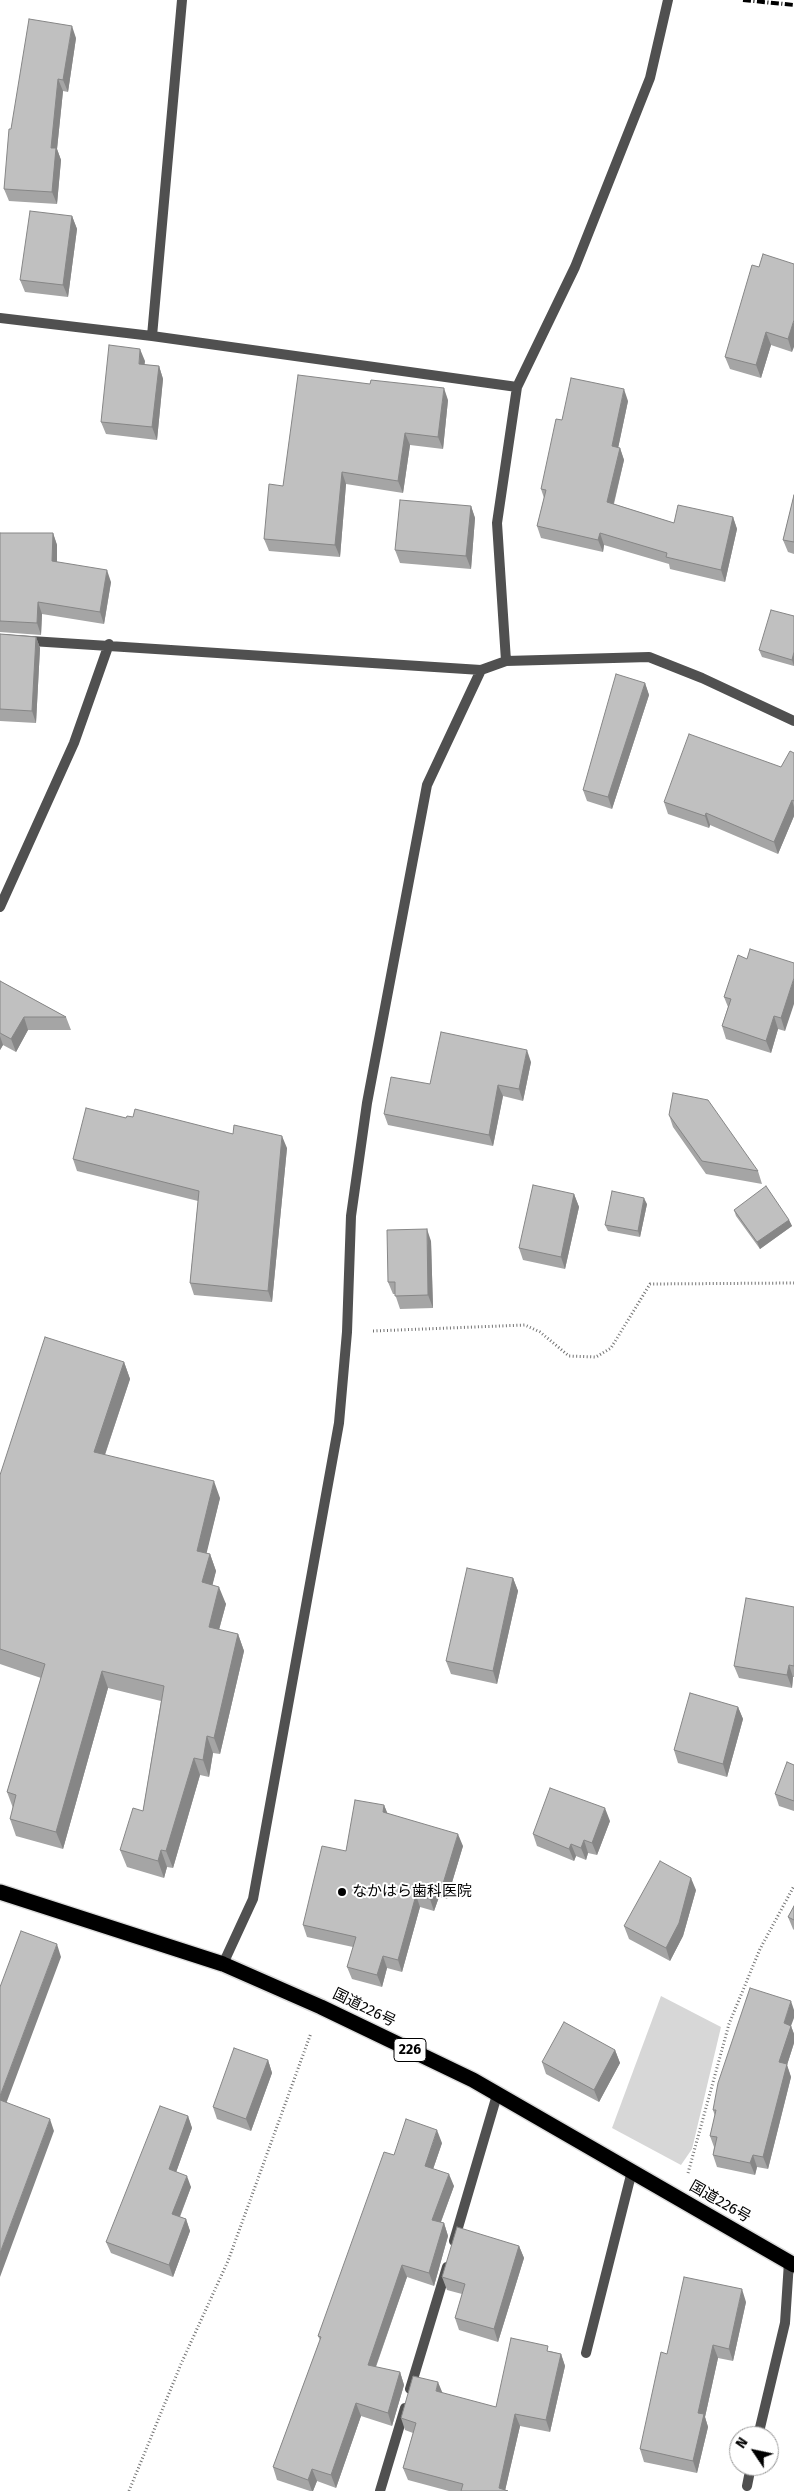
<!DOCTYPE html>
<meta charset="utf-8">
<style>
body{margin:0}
#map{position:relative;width:794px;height:2491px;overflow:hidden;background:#fff;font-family:"Fira Sans",sans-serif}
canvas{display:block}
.north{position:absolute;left:729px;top:2426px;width:50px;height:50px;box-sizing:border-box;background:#fff;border:1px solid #999;border-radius:50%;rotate:304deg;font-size:14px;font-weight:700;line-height:20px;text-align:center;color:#000}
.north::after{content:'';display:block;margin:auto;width:18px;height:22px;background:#000;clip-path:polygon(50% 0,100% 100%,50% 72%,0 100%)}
</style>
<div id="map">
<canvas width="794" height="2491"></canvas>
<div class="north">N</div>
</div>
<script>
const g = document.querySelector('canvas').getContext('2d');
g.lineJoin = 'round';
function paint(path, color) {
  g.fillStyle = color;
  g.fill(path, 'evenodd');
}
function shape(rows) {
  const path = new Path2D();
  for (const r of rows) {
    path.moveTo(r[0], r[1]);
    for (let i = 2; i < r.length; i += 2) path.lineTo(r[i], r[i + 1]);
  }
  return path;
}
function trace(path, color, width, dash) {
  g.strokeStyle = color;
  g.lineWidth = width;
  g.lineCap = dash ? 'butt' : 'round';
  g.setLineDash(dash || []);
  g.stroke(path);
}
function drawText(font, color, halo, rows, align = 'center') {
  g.font = font + ' "Fira Sans","Noto Sans JP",sans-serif';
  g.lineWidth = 4;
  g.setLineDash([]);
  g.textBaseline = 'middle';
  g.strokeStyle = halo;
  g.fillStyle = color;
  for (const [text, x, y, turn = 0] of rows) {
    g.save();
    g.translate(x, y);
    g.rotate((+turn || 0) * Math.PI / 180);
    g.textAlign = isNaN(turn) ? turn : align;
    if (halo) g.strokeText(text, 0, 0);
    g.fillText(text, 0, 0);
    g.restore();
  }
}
paint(shape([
 [661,1996,721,2027,692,2149,681,2165,612,2128]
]), '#d7d7d7');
const highway = shape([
 [0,1892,223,1964,321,2007,473,2080,794,2265]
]);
trace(highway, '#dbdbdb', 18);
trace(shape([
 [373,1331,525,1325,540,1332,569,1356,596,1357,611,1348,650,1284,794,1283],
 [688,2173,729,2024,760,1949,794,1886],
 [129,2491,181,2364,228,2261,311,2033]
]), '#727272', 3, [1, 2.5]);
trace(shape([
 [0,318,152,336,517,387],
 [152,336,182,0],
 [0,639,481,670,506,661,649,657,702,678,794,721],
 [506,661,497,523,517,387,575,267,650,78,668,0],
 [0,907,74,743,109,644],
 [223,1964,253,1899,339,1423,347,1332,351,1216,367,1103,427,785,481,670],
 [454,2241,497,2095],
 [586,2353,632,2171],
 [410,2389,447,2267],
 [758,2436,785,2323,789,2262],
 [747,2486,751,2466],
 [380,2491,405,2408]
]), '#505050', 10);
trace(highway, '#000', 15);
trace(shape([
 [743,0,794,5]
]), '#000', 4, [8, 2.5, 1, 2.5]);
paint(shape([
 [76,38,68,92,63,91,57,149,61,160,57,204,9,201,4,189,11,129],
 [72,216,77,229,68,297,25,292,20,280],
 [794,264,792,352,771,345,761,378,730,369,725,357,759,267],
 [145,361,144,365,159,366,163,379,157,440,106,434,101,422],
 [448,400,443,449,410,445,403,493,346,484,340,557,269,551,264,539,283,486],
 [628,401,618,448,620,448,624,460,614,504,674,523,733,517,737,529,725,582,670,569,669,564,604,545,603,552,541,538,537,526,544,498,541,489,562,420],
 [794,495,794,554,788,552,783,540],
 [471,506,475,518,471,569,400,563,395,550],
 [0,533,53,533,57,545,57,562,111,582,104,624,42,614,41,635,0,632],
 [794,616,794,666,762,657,759,650],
 [0,634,36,637,40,648,36,723,0,721],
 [645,683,649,695,612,809,587,801,583,790],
 [794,753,794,816,778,854,710,825,709,828,668,814,664,802,781,767],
 [794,963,785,1031,778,1029,771,1053,726,1039,722,1026,728,1007,724,997],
 [0,981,66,1017,71,1030,28,1030,16,1052,3,1045,0,1050],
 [531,1062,523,1101,503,1096,493,1146,388,1125,384,1114,430,1084],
 [669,1115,758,1171,762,1184,706,1174,673,1127],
 [133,1117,287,1148,272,1302,194,1295,190,1283,198,1201,77,1171,73,1159],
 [574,1194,579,1207,565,1269,523,1260,519,1248],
 [647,1204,640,1237,608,1231,605,1225],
 [734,1210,789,1220,792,1226,760,1249,736,1216],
 [431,1241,433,1308,400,1309,395,1294,393,1294,388,1282],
 [124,1362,130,1379,105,1455,220,1498,206,1553,210,1554,216,1571,212,1585,226,1604,219,1630,238,1634,244,1651,220,1754,213,1753,209,1777,200,1775,173,1868,167,1867,164,1878,127,1867,120,1850,143,1811,161,1701,108,1688,63,1849,16,1836,10,1819,13,1808,7,1792,41,1678,0,1664,0,1475],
 [513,1578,518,1591,497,1684,451,1674,446,1661],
 [794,1607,794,1677,793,1677,792,1688,739,1678,734,1666],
 [738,1707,743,1719,727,1777,678,1763,674,1750],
 [794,1765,794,1811,779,1806,775,1794],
 [384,1805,387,1813,463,1846,447,1899,439,1897,434,1911,420,1907,402,1972,387,1968,382,1987,352,1979,347,1967,353,1947,307,1937,303,1925,346,1851],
 [610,1821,597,1855,588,1853,586,1860,576,1856,574,1861,537,1846,533,1834],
 [696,1890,683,1936,670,1961,629,1939,624,1926],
 [794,1906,794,1930,793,1929,788,1917],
 [791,2026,794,2034,794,2043,787,2065,791,2077,768,2169,757,2167,755,2175,717,2167,713,2155,714,2147,710,2136,715,2116,713,2110],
 [615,2050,620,2063,599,2102,546,2074,542,2062],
 [268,2060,272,2073,251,2131,217,2119,213,2107],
 [188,2116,192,2128,176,2172,191,2187,180,2217,186,2219,190,2231,173,2277,111,2253,106,2242],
 [442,2143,433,2169,454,2186,441,2222,444,2223,448,2236,434,2286,407,2277,376,2367,400,2372,404,2385,392,2426,361,2416,336,2488,317,2481,313,2491,310,2491,277,2480,273,2467,320,2340,318,2336,394,2155],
 [519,2246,524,2258,498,2342,459,2330,455,2318,462,2294,447,2290,442,2277],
 [746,2302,733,2361,718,2358,705,2417,708,2427,697,2473,644,2462,640,2449,667,2354],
 [550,2351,561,2354,565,2366,550,2432,520,2426,505,2490,508,2491,449,2491,408,2480,403,2468,413,2433,405,2430,401,2418,496,2407]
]), '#a5a5a5');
paint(shape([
 [72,26,76,38,68,92,63,80],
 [58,79,63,91,57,149,61,160,57,204,52,192,51,148],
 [72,216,77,229,68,297,63,285],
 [794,320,794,347,792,352,788,339],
 [766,332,771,345,761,378,756,365],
 [140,349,145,361,143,376,139,364],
 [159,366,163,379,157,440,152,427],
 [444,388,448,400,443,449,438,437],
 [624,389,628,401,616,458,612,446],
 [405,433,410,445,403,493,398,481],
 [620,448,624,460,611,514,607,502],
 [342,472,346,484,340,557,335,545],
 [471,506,475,518,471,569,466,556],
 [733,517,737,529,725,582,721,570],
 [53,533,57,545,57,573,52,561],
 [600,533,604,545,603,552,598,540],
 [107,570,111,582,104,624,100,612],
 [38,602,42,614,41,635,37,623],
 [36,637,40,648,36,723,32,711],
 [794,652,794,666,792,660],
 [645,683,649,695,612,809,608,797],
 [792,800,794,807,794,816,778,854,774,842],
 [706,813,710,825,709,828,705,816],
 [794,978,794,1004,785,1031,781,1018],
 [774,1016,778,1029,771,1053,766,1041],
 [24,1017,28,1030,16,1052,11,1039],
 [0,1036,3,1045,0,1050],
 [527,1050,531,1062,523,1101,519,1089],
 [498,1085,503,1096,493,1146,489,1135],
 [282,1136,287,1148,272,1302,268,1291],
 [574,1194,579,1207,565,1269,561,1257],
 [644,1198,647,1204,640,1237,638,1231],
 [789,1220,792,1226,760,1249,757,1242],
 [427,1229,431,1241,433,1308,428,1295],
 [124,1362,130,1379,100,1469,94,1452],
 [214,1481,220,1498,203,1568,197,1551],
 [210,1554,216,1571,209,1599,202,1582],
 [513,1578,518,1591,497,1684,493,1671],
 [219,1587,226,1604,215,1644,209,1627],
 [238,1634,244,1651,220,1754,214,1738],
 [789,1665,793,1677,792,1688,787,1675],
 [102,1671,108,1688,63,1849,56,1832],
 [738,1707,743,1719,727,1777,723,1764],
 [207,1736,213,1753,209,1777,203,1760],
 [194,1758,200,1775,173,1868,166,1851],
 [384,1805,389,1817,383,1812],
 [605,1808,610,1821,597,1855,592,1843],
 [458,1834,463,1846,447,1899,442,1887],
 [584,1840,588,1853,586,1860,581,1848],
 [571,1844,576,1856,574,1861,569,1849],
 [161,1850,167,1867,164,1878,158,1861],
 [691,1878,696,1890,683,1936,670,1961,666,1948],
 [434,1885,439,1897,434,1911,430,1899],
 [416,1895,420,1907,402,1972,398,1960],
 [57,1944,61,1957,3,2112,0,2103,0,2096],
 [383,1956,387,1968,382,1987,377,1975],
 [791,2001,794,2010,794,2018,791,2026,794,2034,794,2043,787,2065,791,2077,768,2169,763,2157,779,2062,784,2023],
 [615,2050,620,2063,599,2102,594,2090],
 [268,2060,272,2073,251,2131,246,2119],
 [188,2116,192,2128,173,2181,169,2169],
 [50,2119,54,2131,0,2277,0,2253],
 [437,2130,442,2143,430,2178,425,2166],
 [753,2155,757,2167,755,2175,750,2163],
 [449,2174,454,2186,437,2232,432,2220],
 [187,2176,191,2187,176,2226,172,2214],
 [186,2219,190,2231,173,2277,169,2265],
 [444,2223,448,2236,434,2286,429,2273],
 [519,2246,524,2258,498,2342,494,2329],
 [402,2265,407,2277,372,2377,368,2365],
 [742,2289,746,2302,733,2361,729,2349],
 [713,2345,718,2358,705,2417,708,2427,697,2473,693,2461,698,2413],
 [561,2354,565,2366,550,2432,546,2420],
 [400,2372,404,2385,392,2426,388,2413],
 [438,2382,443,2394,436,2391],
 [356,2403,361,2416,336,2488,331,2475],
 [515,2414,520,2426,505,2491,499,2488],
 [312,2469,317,2481,313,2491,312,2491,308,2480]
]), '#868686');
const building = shape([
 [29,19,72,26,63,80,58,79,51,148,56,148,52,192,4,189,9,129,11,129,29,19],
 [30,211,72,216,63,285,20,280,30,211],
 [763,254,794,264,794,320,788,339,766,332,756,365,725,357,752,265,759,267,763,254],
 [109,345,140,349,139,364,159,366,152,427,101,422,109,345],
 [298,375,370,384,371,380,444,388,438,437,405,433,398,481,342,472,335,545,264,539,269,484,283,486,298,375],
 [571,378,624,389,612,446,620,448,607,502,674,523,678,505,733,517,721,570,666,557,667,553,600,533,598,540,537,526,546,490,541,489,556,419,562,420,571,378],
 [794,495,794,542,783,540,794,495],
 [400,500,471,506,466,556,395,550,400,500],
 [0,533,53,533,52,561,107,570,100,612,38,602,37,623,0,621,0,533],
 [771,610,794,616,794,652,792,660,759,650,771,610],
 [0,634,36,637,32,711,0,709,0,634],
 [616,674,645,683,608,797,583,790,616,674],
 [689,734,781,767,790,751,794,753,794,801,792,800,774,842,706,813,705,816,664,802,689,734],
 [750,949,794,963,794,978,781,1018,774,1016,766,1041,722,1026,731,999,724,997,738,955,747,959,750,949],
 [0,981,66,1017,24,1017,11,1039,0,1033,0,981],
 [441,1032,527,1050,519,1089,498,1085,489,1135,384,1114,391,1077,430,1084,441,1032],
 [673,1093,708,1100,758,1171,702,1161,669,1115,673,1093],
 [86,1108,126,1118,127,1116,133,1117,135,1109,233,1134,234,1125,282,1136,268,1291,190,1283,199,1191,73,1159,86,1108],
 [533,1185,574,1194,561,1257,519,1248,533,1185],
 [766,1186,789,1220,757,1242,734,1210,766,1186],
 [612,1191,644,1198,638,1231,605,1225,612,1191],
 [427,1229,428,1295,395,1296,395,1282,388,1282,387,1230,427,1229],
 [45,1337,124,1362,94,1452,214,1481,197,1551,210,1554,202,1582,219,1587,209,1627,238,1634,214,1738,207,1736,203,1760,194,1758,166,1851,161,1850,158,1861,120,1850,133,1808,143,1811,164,1686,102,1671,56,1832,10,1819,16,1795,7,1792,45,1664,0,1649,0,1475,45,1337],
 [467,1568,513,1578,493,1671,446,1661,467,1568],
 [746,1598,794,1607,794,1666,789,1665,787,1675,734,1666,746,1598],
 [690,1693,738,1707,723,1764,674,1750,690,1693],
 [787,1762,794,1765,794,1801,775,1794,787,1762],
 [550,1788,605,1808,592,1843,584,1840,581,1848,571,1844,569,1849,533,1834,550,1788],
 [355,1800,384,1805,383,1812,458,1834,442,1887,434,1885,430,1899,416,1895,398,1960,383,1956,377,1975,347,1967,356,1937,303,1925,322,1846,346,1851,355,1800],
 [660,1861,691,1878,679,1923,666,1948,624,1926,660,1861],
 [794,1906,794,1920,788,1917,794,1906],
 [21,1931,57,1944,0,2096,0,1987,21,1931],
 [750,1988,791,2001,784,2023,791,2026,779,2062,787,2064,763,2157,753,2155,750,2163,713,2155,717,2137,710,2136,716,2110,713,2110,718,2083,750,1988],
 [564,2022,615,2050,594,2090,542,2062,564,2022],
 [234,2048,268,2060,246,2119,213,2107,234,2048],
 [0,2100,50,2119,0,2253,0,2100],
 [160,2106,188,2116,169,2169,187,2176,172,2214,186,2219,169,2265,106,2242,160,2106],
 [406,2119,437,2130,425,2166,449,2174,432,2220,444,2223,429,2273,402,2265,368,2365,400,2372,388,2413,356,2403,331,2475,312,2469,308,2480,273,2467,321,2337,318,2336,384,2152,394,2155,406,2119],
 [457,2227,519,2246,494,2329,455,2318,465,2284,442,2277,457,2227],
 [684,2277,742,2289,729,2349,713,2345,698,2413,704,2414,693,2461,640,2449,661,2352,667,2354,684,2277],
 [511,2338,548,2346,547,2351,561,2354,546,2420,515,2414,499,2488,508,2491,461,2491,463,2484,403,2468,416,2423,401,2418,413,2376,438,2382,436,2391,496,2407,511,2338]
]);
paint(building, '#c0c0c0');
trace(building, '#868686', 1);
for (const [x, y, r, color] of [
 [342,1892,5,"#000"]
]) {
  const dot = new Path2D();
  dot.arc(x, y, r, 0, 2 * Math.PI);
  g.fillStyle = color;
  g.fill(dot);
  trace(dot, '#fff', 2);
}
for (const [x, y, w] of [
 [410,2050,32]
]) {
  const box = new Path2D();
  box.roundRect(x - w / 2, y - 11.5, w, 23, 4);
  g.fillStyle = '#fff';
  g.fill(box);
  trace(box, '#000', 1);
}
drawText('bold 14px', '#000', null, [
 ["226",410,2050]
]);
drawText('15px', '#000', '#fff', [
 ["なかはら歯科医院",352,1892]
], 'left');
drawText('15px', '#000', '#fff', [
 ["国道226号",364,2008,26],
 ["国道226号",720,2202,30]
]);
</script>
